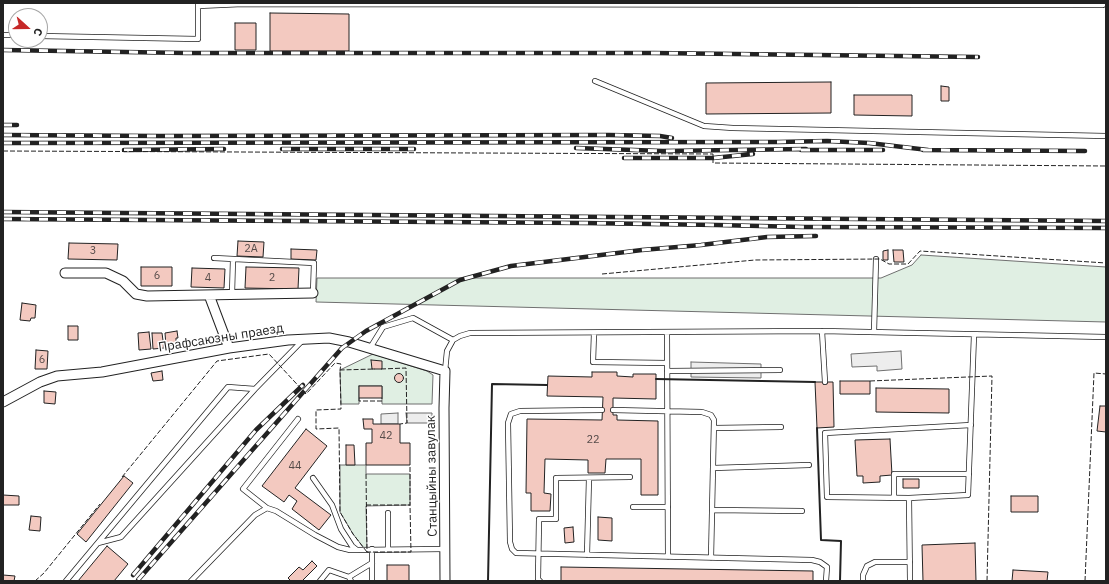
<!DOCTYPE html>
<meta charset="utf-8">
<style>
body{margin:0}
#map{position:relative;width:1109px;height:584px;overflow:hidden;background:#fff;font-family:"IBM Plex Sans",sans-serif}
canvas{display:block}
.frame{position:absolute;inset:0;border:4px solid #222;pointer-events:none}
.north{position:absolute;left:8px;top:8px;width:40px;height:40px;box-sizing:border-box;background:#fff;border:1px solid #a7a7a7;border-radius:50%;rotate:111deg;font-size:11px;font-weight:700;line-height:16px;text-align:center;color:#222}
.north::after{content:'';display:block;margin:auto;width:14px;height:18px;background:#c62828;clip-path:polygon(50% 0,100% 100%,50% 72%,0 100%)}
</style>
<div id="map">
<canvas width="1109" height="584"></canvas>
<div class="frame"></div>
<div class="north">С</div>
</div>
<script>
const g = document.querySelector('canvas').getContext('2d');
g.lineJoin = 'round';
function paint(path, color) {
  g.fillStyle = color;
  g.fill(path, 'evenodd');
}
function shape(rows) {
  const path = new Path2D();
  for (const r of rows) {
    if (r.length === 3) {
      path.moveTo(r[0] + r[2], r[1]);
      path.arc(r[0], r[1], r[2], 0, 2 * Math.PI);
      continue;
    }
    path.moveTo(r[0], r[1]);
    for (let i = 2; i < r.length; i += 2) path.lineTo(r[i], r[i + 1]);
  }
  return path;
}
function trace(path, color, width, dash) {
  g.strokeStyle = color;
  g.lineWidth = width;
  g.lineCap = dash ? 'butt' : 'round';
  g.setLineDash(dash || []);
  g.stroke(path);
}
function drawText(font, color, halo, rows, align = 'center') {
  g.font = font + ' "IBM Plex Sans",sans-serif';
  g.lineWidth = 3;
  g.setLineDash([]);
  g.textBaseline = 'middle';
  g.strokeStyle = halo;
  g.fillStyle = color;
  for (const [text, x, y, turn = 0] of rows) {
    g.save();
    g.translate(x, y);
    g.rotate((+turn || 0) * Math.PI / 180);
    g.textAlign = isNaN(turn) ? turn : align;
    if (halo) g.strokeText(text, 0, 0);
    g.fillText(text, 0, 0);
    g.restore();
  }
}
const green = shape([
 [921,255,1106,267,1106,322,316,302,317,278,881,278,912,265,921,255],
 [373,354,427,371,433,375,432,404,382,404,382,386,359,386,359,404,341,404,340,370,373,354],
 [340,465,366,465,366,474,410,474,410,505,366,506,367,552,353,534,340,512,340,465]
]);
paint(green, '#e0efe3');
trace(green, '#6f6f6f', 1);
const parking = shape([
 [901,351,902,369,877,371,877,366,852,367,851,354,901,351],
 [691,362,761,364,761,378,691,377,691,362],
 [398,413,398,424,381,424,381,414,398,413],
 [406,413,432,413,432,423,407,423,406,413]
]);
paint(parking, '#ededed');
trace(parking, '#6f6f6f', 1);
const building = shape([
 [270,13,349,14,349,51,270,51,270,13],
 [235,23,256,23,256,50,235,50,235,23],
 [831,82,831,113,706,114,706,83,831,82],
 [941,86,949,87,949,101,941,101,941,86],
 [854,95,912,95,912,116,854,115,854,95],
 [238,241,264,242,263,257,237,256,238,241],
 [69,243,118,244,117,260,68,259,69,243],
 [291,249,317,250,316,260,291,259,291,249],
 [888,250,888,260,883,260,883,251,888,250],
 [893,250,903,250,904,262,894,262,893,250],
 [141,267,172,267,172,286,141,286,141,267],
 [246,267,299,268,298,289,245,288,246,267],
 [192,268,225,269,224,288,191,287,192,268],
 [22,303,36,305,35,318,31,318,30,321,20,320,22,303],
 [68,326,78,326,78,340,68,340,68,326],
 [177,331,178,338,176,338,176,345,166,346,165,333,177,331],
 [149,332,151,349,139,350,138,333,149,332],
 [152,333,162,333,164,348,153,349,152,333],
 [36,350,48,351,47,369,35,369,36,350],
 [371,360,382,361,382,369,372,369,371,360],
 [162,371,163,380,153,381,151,373,162,371],
 [592,372,617,372,617,376,633,377,633,374,656,374,656,399,613,398,613,415,617,415,617,420,658,421,658,495,641,495,641,459,606,459,605,473,588,473,588,460,545,459,544,493,551,494,550,511,531,511,531,493,526,493,527,419,602,420,603,397,547,396,548,376,592,377,592,372],
 [399,378,4.5],
 [840,381,870,381,870,394,840,394,840,381],
 [815,382,833,382,834,427,817,428,815,382],
 [359,386,382,386,382,398,359,398,359,386],
 [876,388,949,389,949,413,876,412,876,388],
 [44,391,56,392,55,404,44,403,44,391],
 [1100,406,1106,406,1106,432,1097,431,1100,406],
 [363,419,373,419,373,424,400,424,400,443,410,443,410,465,366,465,366,443,372,443,372,429,364,429,363,419],
 [306,429,327,446,295,488,331,515,319,530,292,509,297,501,289,495,284,502,262,486,306,429],
 [890,439,892,475,880,476,880,482,863,483,863,476,857,476,855,440,890,439],
 [346,445,354,445,355,465,346,465,346,445],
 [124,476,133,483,86,542,77,534,124,476],
 [903,479,919,479,919,488,903,488,903,479],
 [3,495,19,496,19,505,3,505,3,495],
 [1011,496,1038,496,1038,512,1011,512,1011,496],
 [31,516,41,517,40,531,29,530,31,516],
 [598,517,612,518,612,541,598,540,598,517],
 [573,527,574,542,565,543,564,528,573,527],
 [975,543,976,581,923,581,922,545,975,543],
 [107,546,128,564,114,581,78,581,107,546],
 [312,561,317,566,302,581,291,581,288,578,299,567,303,570,312,561],
 [387,565,409,565,409,581,387,581,387,565],
 [561,567,813,571,813,581,561,581,561,567],
 [1013,570,1048,572,1047,581,1012,581,1013,570],
 [3,575,15,576,14,581,3,581,3,575]
]);
paint(building, '#f3c9c0');
trace(building, '#222', 1);
const service = shape([
 [198,6,243,4,1103,5,1106,3],
 [3,35,16,35],
 [40,36,198,39,198,3],
 [595,81,704,126,733,128,1106,136],
 [214,258,314,263,313,293],
 [232,294,233,259],
 [822,331,825,382],
 [667,332,668,557],
 [874,332,876,259],
 [594,333,593,362,667,363],
 [370,348,383,327,413,318,453,340],
 [445,371,447,351,453,340,460,336,470,333,822,331,1106,337],
 [667,371,780,370],
 [602,410,520,411,511,414,508,423,510,542,512,549,516,553,812,560,820,562,827,567,826,581],
 [613,410,702,412,711,415,714,420,711,558],
 [714,428,781,427],
 [713,468,809,465],
 [313,478,332,505,341,529,352,546,357,550,445,549],
 [894,497,894,474,969,474],
 [909,498,968,495,974,335],
 [633,507,668,507],
 [267,508,243,489,298,419],
 [712,510,802,511],
 [388,513,388,549],
 [98,543,121,537,255,389],
 [587,555,589,478],
 [349,577,372,563],
 [66,581,228,387,255,389,302,341],
 [191,581,255,515,267,508,276,511,315,535,338,547,350,550,357,550],
 [320,581,329,570,349,577,351,581],
 [372,581,372,549],
 [540,581,538,579,539,519,556,519,556,478,630,477],
 [863,581,863,575,867,566,875,562,910,562],
 [910,581,909,498,827,497,825,433,971,425]
]);
const minor = shape([
 [65,273,106,273,123,281,136,294,147,296,313,293],
 [209,295,229,348],
 [3,402,40,382,57,376,102,372,229,348,288,340,329,338,349,342,445,371,444,408,445,581]
]);
trace(service, '#222', 6);
trace(minor, '#222', 11);
trace(service, '#fff', 4.5);
trace(minor, '#fff', 9);
const rail = shape([
 [3,50,186,53,654,53,978,57],
 [3,125,17,125],
 [3,135,159,136,609,135,660,136,672,138],
 [3,143,778,142,827,141,869,143,928,150],
 [576,148,663,151,806,149],
 [282,149,414,149],
 [124,150,224,149],
 [801,150,883,150],
 [923,150,1085,151],
 [624,158,713,158,753,154],
 [3,212,1106,221],
 [3,219,584,223,717,225,803,227,1106,228],
 [133,575,256,430,303,385],
 [138,580,342,348,366,331,460,280,511,266,642,250,701,245,767,237,816,236]
]);
trace(rail, '#222', 4.5);
trace(rail, '#fff', 3, [9]);
trace(shape([
 [3,151,713,154,713,163,1106,166],
 [602,274,755,260,880,259,889,264,908,264,920,251,1106,263],
 [381,369,406,368,407,423,400,424],
 [870,381,992,376,987,581],
 [359,398,359,401,382,401,382,398],
 [366,474,367,552,411,552,410,505],
 [122,477,217,361,269,354,306,394,335,363,341,364,340,370],
 [366,505,410,505,410,465],
 [367,552,353,534,340,512,339,428,316,429,316,410,341,409,340,370,375,369],
 [35,581,44,573,100,504],
 [1085,581,1094,373,1106,374]
]), '#222', 1, [5, 2]);
trace(shape([
 [656,379,815,382],
 [817,428,821,540,841,541,840,581],
 [488,581,492,384,547,385]
]), '#222', 2);
drawText('11px', '#564c4a', null, [
 ["2А",251,249],
 ["3",93,251],
 ["6",157,276],
 ["4",208,278],
 ["2",272,278],
 ["6",42,360],
 ["42",386,436],
 ["22",593,440],
 ["44",295,466]
]);
drawText('13px', '#222', '#fff', [
 ["Прафсаюзны праезд",221,338,-9],
 ["Станцыйны завулак",432,476,-91]
]);
</script>
